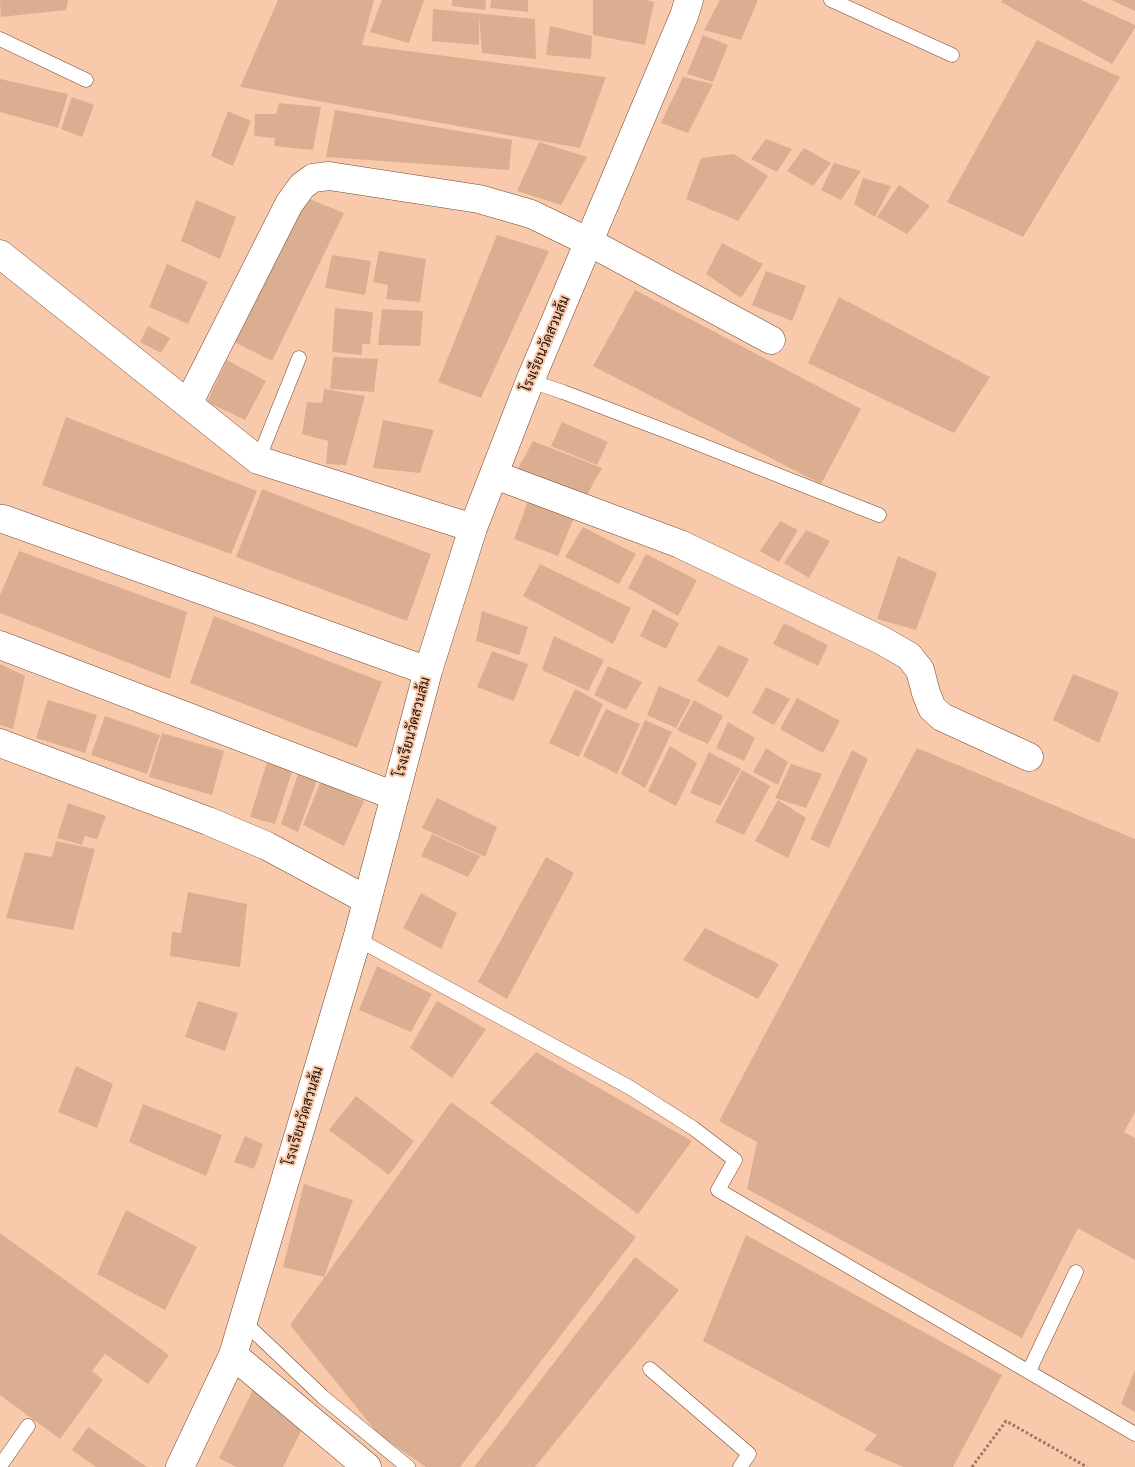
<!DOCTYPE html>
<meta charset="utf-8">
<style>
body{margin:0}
canvas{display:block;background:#f9c9ac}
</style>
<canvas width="1135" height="1467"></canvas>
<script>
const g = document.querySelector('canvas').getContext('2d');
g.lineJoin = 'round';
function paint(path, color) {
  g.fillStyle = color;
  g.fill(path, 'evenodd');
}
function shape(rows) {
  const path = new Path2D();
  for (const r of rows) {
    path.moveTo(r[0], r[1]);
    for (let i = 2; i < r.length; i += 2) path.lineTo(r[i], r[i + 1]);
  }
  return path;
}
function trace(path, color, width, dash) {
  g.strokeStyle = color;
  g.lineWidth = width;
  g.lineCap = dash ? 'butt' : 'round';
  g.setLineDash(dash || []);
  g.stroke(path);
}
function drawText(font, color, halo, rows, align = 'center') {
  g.font = font + ' Manrope,Sarabun,sans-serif';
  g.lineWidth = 4;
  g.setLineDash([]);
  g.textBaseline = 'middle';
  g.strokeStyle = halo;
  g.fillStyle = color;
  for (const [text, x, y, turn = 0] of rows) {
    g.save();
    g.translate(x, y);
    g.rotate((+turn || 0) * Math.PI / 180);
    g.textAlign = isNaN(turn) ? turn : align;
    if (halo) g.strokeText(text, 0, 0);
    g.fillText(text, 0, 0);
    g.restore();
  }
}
paint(shape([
 [0,0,68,0,66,10,1,17],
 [278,0,374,0,362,45,606,77,580,148,240,87],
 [382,0,424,0,409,43,370,32],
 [452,0,486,0,485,10,452,6],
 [491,0,528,0,528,12,490,8],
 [593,0,646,0,654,2,645,45,593,35],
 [720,0,758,0,741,40,704,30],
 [1002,0,1081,0,1135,25,1135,28,1112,64,1001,2],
 [1111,0,1135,0,1135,11],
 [433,9,535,19,536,59,482,53,479,15,479,45,432,41],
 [550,26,592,36,591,59,546,55],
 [703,35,728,45,713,82,687,74],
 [1037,40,1120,77,1023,237,947,202],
 [683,77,713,84,688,133,661,123],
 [0,79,68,94,58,128,0,112],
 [72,97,94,105,82,137,61,129],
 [279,103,321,107,313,150,274,146,275,138,254,136,255,114,276,114],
 [335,110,512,140,509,170,326,157],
 [228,111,251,121,233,166,211,156],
 [766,139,792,149,777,172,751,159],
 [539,142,587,157,561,205,517,191],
 [804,148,831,163,813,186,787,171],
 [734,154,768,176,738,221,686,199,701,158],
 [834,163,861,171,841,200,821,190],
 [863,178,891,186,875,217,854,204],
 [899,185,930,206,907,234,877,217],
 [307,198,344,213,272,361,234,342],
 [196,200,236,217,220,259,181,241],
 [497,235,549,251,481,398,438,382],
 [722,243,763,264,741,298,706,274],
 [379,251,426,259,420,302,386,299,388,285,373,282],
 [332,255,371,261,365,295,325,288],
 [167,264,208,282,188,324,149,307],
 [766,271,806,286,792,321,752,305],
 [635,290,861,409,821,484,593,366],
 [839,297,990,377,954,433,808,363],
 [335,308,373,312,370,344,362,344,362,355,332,352],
 [382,309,423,311,420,346,378,345],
 [148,326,170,338,161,353,140,342],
 [333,357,378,359,374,392,330,389],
 [227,360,266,381,245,420,207,402],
 [324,389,365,396,346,465,326,464,328,441,302,434,307,402,322,403],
 [66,417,257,491,231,554,42,485],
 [383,420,434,430,420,473,373,468],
 [562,422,608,442,597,465,551,446],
 [533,441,602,468,583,502,516,472],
 [262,489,431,554,407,621,236,557],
 [528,501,574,518,558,556,514,539],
 [780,521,798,530,779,562,760,551],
 [583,527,636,554,619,584,565,557],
 [806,530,830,541,809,578,784,563],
 [19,551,187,612,170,679,0,613,0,595],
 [646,554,697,580,678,616,628,588],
 [898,556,937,573,916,630,877,619],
 [540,564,631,608,613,644,523,596],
 [653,609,679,623,666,649,640,636],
 [482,611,528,627,519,655,476,641],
 [214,616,382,682,357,748,190,683],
 [784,623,828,645,818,666,773,644],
 [554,636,604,660,588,691,542,670],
 [719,645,749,659,728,698,697,681],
 [492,651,528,664,514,701,477,687],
 [0,664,25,676,13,729,0,725],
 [608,666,642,682,626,710,594,695],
 [1073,674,1119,692,1099,743,1053,720],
 [659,686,691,700,676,728,647,715],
 [766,687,790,699,774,725,752,713],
 [575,689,603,704,579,757,549,743],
 [797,698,840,721,823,753,780,729],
 [48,700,97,715,85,753,36,738],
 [694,700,723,716,708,744,677,730],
 [606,709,640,724,617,774,583,756],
 [105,716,160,735,147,774,91,755],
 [645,720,672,732,645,788,621,774],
 [728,722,755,738,744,761,716,748],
 [162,733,224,751,212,795,149,777],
 [670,746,697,763,676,806,648,791],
 [766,748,788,762,778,785,753,772],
 [917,748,1135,839,1135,1112,1124,1132,1135,1138,1135,1260,1078,1228,1022,1338,747,1189,757,1142,719,1121],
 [852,750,868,759,829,848,810,839],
 [709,752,741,769,720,806,690,793],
 [268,759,293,769,275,824,250,817],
 [791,764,822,774,806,808,775,798],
 [742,770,770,786,744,835,715,822],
 [299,771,317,780,298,832,281,824],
 [321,781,364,801,344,846,303,825],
 [437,798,497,827,485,857,422,828],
 [778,800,806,818,788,858,755,841],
 [68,803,106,816,97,839,85,836,82,845,57,838],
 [432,834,480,856,468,877,421,856],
 [56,841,95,849,73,930,6,918,25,852,52,857],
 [546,857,574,873,507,999,478,982],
 [188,892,247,904,240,967,170,956,172,932,181,933],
 [421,893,457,913,441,949,403,928],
 [705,928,779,964,758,999,683,960],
 [377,966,432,994,411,1032,359,1010],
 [198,1001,238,1013,225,1051,185,1037],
 [437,1001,486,1029,452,1078,410,1048],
 [536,1052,692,1141,638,1214,490,1103],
 [76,1066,113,1084,97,1128,58,1112],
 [356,1096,414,1141,389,1175,329,1130],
 [451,1102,636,1237,460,1467,426,1467,379,1435,290,1325],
 [143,1104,222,1135,206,1176,129,1142],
 [245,1136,263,1144,254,1169,234,1162],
 [304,1184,353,1200,324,1277,283,1267],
 [126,1210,197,1247,165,1310,97,1274],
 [0,1233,169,1355,148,1384,105,1354,92,1371,103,1380,60,1439,0,1395],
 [746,1235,1002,1375,953,1467,903,1467,864,1450,877,1435,703,1341],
 [635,1257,679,1290,535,1467,474,1467],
 [1135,1370,1135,1412,1121,1404],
 [257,1382,306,1421,283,1467,236,1467,219,1458],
 [88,1427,147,1467,96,1467,72,1450]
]), '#dcae91');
const lane = shape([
 [831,0,952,55],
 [0,39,86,80],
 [530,381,563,392,671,433,879,515],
 [258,460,299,358],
 [357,939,629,1087,693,1128,735,1160,718,1190,1135,1434],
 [243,1321,323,1397,408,1467],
 [650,1369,749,1454,740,1467],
 [1029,1371,1076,1272],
 [0,1466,28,1426]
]);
const street = shape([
 [0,254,258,460,473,528],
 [190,400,289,204,302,186,313,178,329,176,479,199,531,214,589,242,771,340],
 [495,475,680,544,881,640,909,656,920,670,926,693,932,708,942,717,1029,757],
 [0,519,3,519,428,671],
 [0,645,395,796],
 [0,743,208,821,267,846,367,900],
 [233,1355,367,1467],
 [180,1467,233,1355,357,939,428,671,473,528,530,381,684,16,689,0]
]);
trace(lane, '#734a30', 15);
trace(street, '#734a30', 29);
trace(shape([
 [972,1467,1006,1421,1087,1467]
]), '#977561', 3, [2.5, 2.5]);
trace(lane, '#fff', 14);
trace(street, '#fff', 28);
drawText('14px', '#221107', '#f9c9ac', [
 ["โรงเรียนวัดสวนส้ม",546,344,-67],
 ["โรงเรียนวัดสวนส้ม",413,727,-75],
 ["โรงเรียนวัดสวนส้ม",304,1116,-73]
]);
</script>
